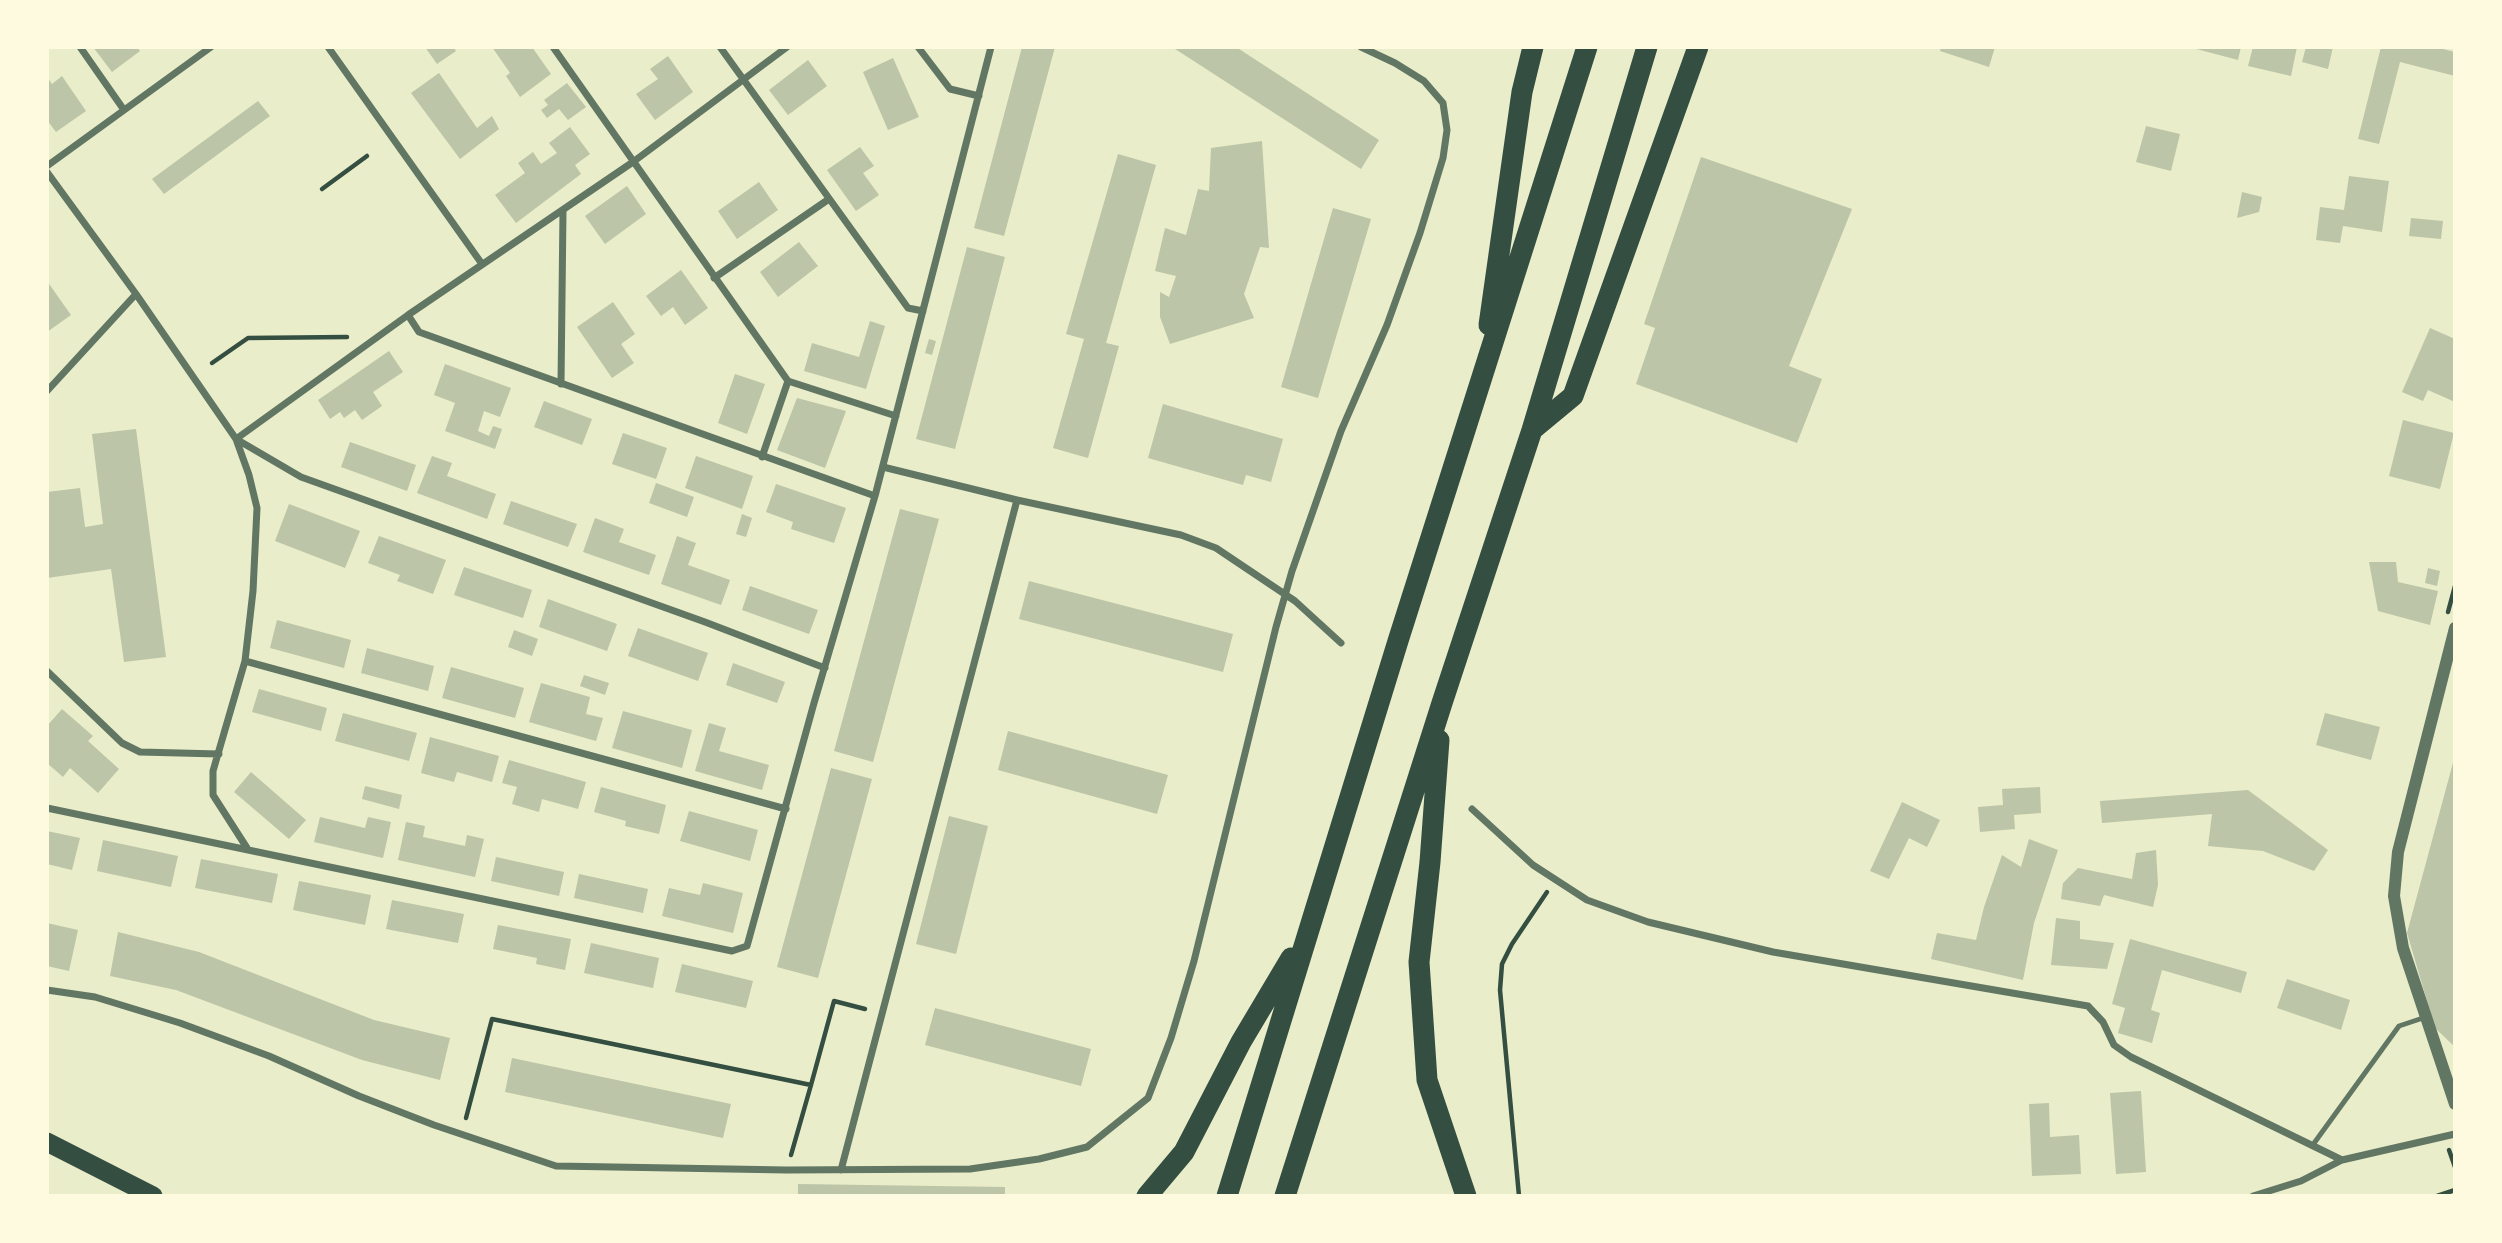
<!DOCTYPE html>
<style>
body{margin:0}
#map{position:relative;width:2502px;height:1243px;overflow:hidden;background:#e9edc9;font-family:"Fira Sans",sans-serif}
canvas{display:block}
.frame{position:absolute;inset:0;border:49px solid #fefae0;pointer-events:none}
</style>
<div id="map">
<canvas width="2502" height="1243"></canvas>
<div class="frame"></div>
</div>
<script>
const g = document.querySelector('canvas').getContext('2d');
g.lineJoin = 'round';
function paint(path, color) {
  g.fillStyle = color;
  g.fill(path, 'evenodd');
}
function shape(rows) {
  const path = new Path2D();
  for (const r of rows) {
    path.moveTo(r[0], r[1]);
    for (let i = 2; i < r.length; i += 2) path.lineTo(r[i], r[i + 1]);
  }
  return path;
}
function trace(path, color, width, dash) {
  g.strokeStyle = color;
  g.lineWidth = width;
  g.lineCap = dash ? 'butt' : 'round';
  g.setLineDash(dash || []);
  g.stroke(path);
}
paint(shape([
 [93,47,137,47,140,51,112,72],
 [425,47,453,47,456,51,437,64],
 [492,47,532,47,551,74,520,97,506,76,510,73],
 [1022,47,1055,47,1004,236,974,228],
 [1172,47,1236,47,1379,140,1361,169],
 [1941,47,1995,47,1989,67,1940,51],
 [2189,47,2241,47,2238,60],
 [2253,47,2297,47,2291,76,2248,66],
 [2306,47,2333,47,2328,69,2302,62],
 [2381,47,2435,47,2455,52,2455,76,2400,62,2379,144,2358,139],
 [668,56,693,92,655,120,636,94,658,79,650,69],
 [893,58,919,117,888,130,863,72],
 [808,60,827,86,788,115,769,90],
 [439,73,477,128,492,116,499,129,460,159,411,93],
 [62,76,86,111,56,132,47,120,47,77,52,84],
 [567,83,586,107,568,120,559,109,547,118,541,110,548,105,544,100],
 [258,101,270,116,164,194,152,179],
 [2146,126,2180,134,2171,171,2136,162],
 [570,127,590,154,575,165,581,174,516,223,495,195,525,173,518,163,533,152,541,164,557,153,549,143],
 [1262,141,1269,248,1260,247,1244,294,1254,318,1170,344,1160,317,1160,292,1169,297,1176,276,1155,271,1165,228,1186,235,1198,189,1209,191,1211,148],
 [860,147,874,166,863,173,879,195,856,211,827,170],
 [1118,154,1156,165,1106,343,1119,346,1088,458,1053,448,1084,339,1066,334],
 [1701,157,1852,209,1789,366,1822,379,1797,443,1636,384,1655,328,1644,324],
 [2349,176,2389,181,2382,232,2343,226,2340,243,2316,240,2320,207,2344,210],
 [759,182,778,210,737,239,718,211],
 [627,186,646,214,605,244,585,216],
 [2242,192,2262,197,2259,212,2237,218],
 [1333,208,1371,219,1318,398,1281,387],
 [2411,218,2443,221,2441,239,2409,236],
 [799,242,818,266,778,297,760,272],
 [967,247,1005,257,955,449,916,439],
 [681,270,708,308,685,325,673,307,661,316,646,296],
 [47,281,71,315,47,332],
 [613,302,635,334,621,344,634,363,612,378,577,327],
 [870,321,885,326,866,389,804,371,812,343,859,357],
 [2430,328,2455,339,2455,402,2428,390,2423,401,2402,392],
 [929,339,936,341,932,355,925,353],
 [389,351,403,372,373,392,382,406,362,420,355,410,344,418,340,412,330,419,318,400],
 [445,364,511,388,500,417,484,411,478,431,489,436,493,426,502,429,495,449,445,431,455,403,434,395],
 [735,374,765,384,747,434,718,423],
 [797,398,846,411,825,468,777,450],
 [544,401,592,419,582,445,534,427],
 [1163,404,1283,439,1271,482,1246,475,1243,485,1148,458],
 [2403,420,2454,433,2440,489,2389,476],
 [136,429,166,657,124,662,111,569,47,578,47,492,80,488,85,527,103,524,92,434],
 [623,433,667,448,656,479,612,464],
 [350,442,416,465,407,491,341,467],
 [432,456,452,463,447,476,496,494,487,519,417,493],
 [696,456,753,476,742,509,685,488],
 [656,483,694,497,687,517,649,503],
 [776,484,846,508,834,543,791,529,793,522,766,512],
 [511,501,577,524,568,547,503,524],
 [289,504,360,531,345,568,275,541],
 [900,509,939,519,873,762,834,751],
 [742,514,752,518,746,537,736,534],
 [595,518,624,529,619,542,656,555,649,575,583,552],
 [379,536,446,560,433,594,397,581,400,575,368,563],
 [677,536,696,543,688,565,730,580,721,605,661,584],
 [2369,562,2396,562,2398,582,2438,591,2430,625,2378,611],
 [464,567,532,590,523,618,454,595],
 [2428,568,2440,571,2437,586,2425,583],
 [1029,581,1233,634,1223,672,1019,619],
 [750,586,818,610,809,634,742,610],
 [548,599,617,624,607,651,539,627],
 [277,620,351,640,344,668,270,648],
 [638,628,708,653,698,681,628,656],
 [514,630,538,639,532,656,508,647],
 [367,648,434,666,428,691,361,673],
 [733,663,785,682,777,703,726,685],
 [451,667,524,688,515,718,442,698],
 [584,675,609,683,605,695,580,686],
 [541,683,590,697,586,714,603,718,596,741,529,722],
 [259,689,327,708,321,731,252,712],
 [62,709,93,736,88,741,119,769,98,793,70,768,63,777,47,763,47,726],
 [623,711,692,730,682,768,612,748],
 [343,713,417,733,409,761,335,741],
 [2325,713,2380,727,2371,760,2316,745],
 [709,723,726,728,719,751,769,765,762,790,695,771],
 [1008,731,1168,775,1157,814,998,770],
 [430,737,499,756,492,782,457,772,454,782,421,773],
 [2454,759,2455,759,2455,1047,2435,1028,2407,933],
 [509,760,586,782,578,809,542,799,539,812,512,804,517,787,502,783],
 [831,768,872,779,818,978,777,967],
 [251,772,306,820,289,839,234,792],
 [365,786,402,795,399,809,362,799],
 [601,787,666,805,659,834,625,826,626,821,594,812],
 [2040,787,2041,813,2014,815,2015,829,1980,832,1978,807,2003,805,2002,789],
 [2248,790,2328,850,2314,871,2263,851,2208,846,2212,814,2102,823,2100,801],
 [1902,802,1940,820,1927,847,1909,838,1889,879,1870,871],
 [689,811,758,830,750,861,680,841],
 [949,816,988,826,956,954,916,944],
 [320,817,365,828,368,817,391,822,383,858,314,842],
 [406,822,425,826,423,837,465,846,467,835,484,839,475,877,398,860],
 [47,831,80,838,72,870,47,864],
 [2029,839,2058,850,2034,923,2023,980,1931,959,1937,933,1976,940,1984,907,2002,855,2021,867],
 [103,840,178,856,171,887,97,871],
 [2156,850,2158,885,2153,907,2104,895,2100,906,2061,899,2063,883,2078,868,2132,879,2136,853],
 [496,857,564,872,559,896,491,881],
 [201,859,278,874,272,903,195,888],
 [579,874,648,889,643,913,574,898],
 [299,881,371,895,365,925,293,910],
 [703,883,743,893,733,933,662,916,669,888,700,895],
 [392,900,464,914,458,943,386,929],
 [2056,918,2080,921,2080,939,2114,943,2107,969,2051,965],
 [47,923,78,930,69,971,47,966],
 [498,925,571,939,565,970,536,964,537,958,493,949],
 [118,932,199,952,374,1020,450,1038,440,1080,362,1060,176,990,110,976],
 [2130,939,2247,972,2241,993,2162,970,2151,1010,2160,1013,2152,1043,2118,1033,2125,1008,2112,1004],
 [591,943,659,958,653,988,584,973],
 [682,964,753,981,746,1008,675,992],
 [2287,979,2350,1000,2341,1030,2277,1008],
 [935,1008,1091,1049,1081,1086,925,1045],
 [512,1058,731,1104,723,1138,505,1092],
 [2141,1091,2146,1172,2116,1174,2110,1093],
 [2049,1103,2050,1137,2079,1135,2081,1174,2032,1176,2029,1104],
 [798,1184,1005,1187,1005,1196,798,1196]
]), '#bcc5a7');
trace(shape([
 [322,189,367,156],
 [212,363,248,338,347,337],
 [2448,612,2455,586],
 [466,1118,492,1019,811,1085,834,1001,865,1009],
 [2449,1150,2455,1167],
 [791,1155,811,1085],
 [1519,1196,1500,990,1502,964,1512,944,1547,892],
 [2437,1196,2455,1190]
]), '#344e41', 4.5);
trace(shape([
 [2312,1146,2399,1026,2426,1017]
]), '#617663', 5);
trace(shape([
 [80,47,124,110],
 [328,47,482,264],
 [553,47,788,381],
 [720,47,908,308,923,311],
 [918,47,950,89,979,96],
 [47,166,211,47],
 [47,172,136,294,236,439,249,475,257,508,253,591,245,661,213,771,213,795,247,848],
 [714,278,829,199],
 [408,315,419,332,875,496],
 [561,384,563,211],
 [47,391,136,294],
 [236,439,408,315,633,162,787,47],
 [236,439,301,477,705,622,825,668],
 [762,457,788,381,896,416],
 [883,467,1017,500,1181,535,1216,548,1295,601,1341,643],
 [245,661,786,809],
 [47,671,122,743,140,752,219,754],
 [47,808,732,951,747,946,814,703,875,496,991,47],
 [1472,809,1533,865,1587,900,1648,922,1773,952,2088,1006,2103,1022,2114,1045,2131,1057,2342,1160],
 [47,990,95,997,180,1023,269,1056,359,1096,434,1125,556,1166,787,1170,970,1169,1039,1159,1087,1147,1148,1098,1171,1038,1194,961,1276,627,1292,571,1341,431,1387,325,1420,233,1443,158,1447,130,1443,103,1424,81,1395,63,1361,47],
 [841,1170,1017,500],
 [2253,1196,2301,1181,2342,1160,2455,1134]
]), '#617663', 7);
trace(shape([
 [2455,628,2398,852,2394,896,2403,948,2455,1104]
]), '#617663', 12);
trace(shape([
 [47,1142,153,1196]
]), '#344e41', 19);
trace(shape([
 [1489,325,1522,92,1533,47],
 [1532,430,1573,396,1698,47],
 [1439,740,1430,862,1419,962,1427,1080,1466,1196],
 [1147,1196,1184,1152,1241,1042,1291,958],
 [1227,1196,1398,641,1587,47],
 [1285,1196,1442,703,1532,430,1647,47]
]), '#344e41', 21);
</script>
